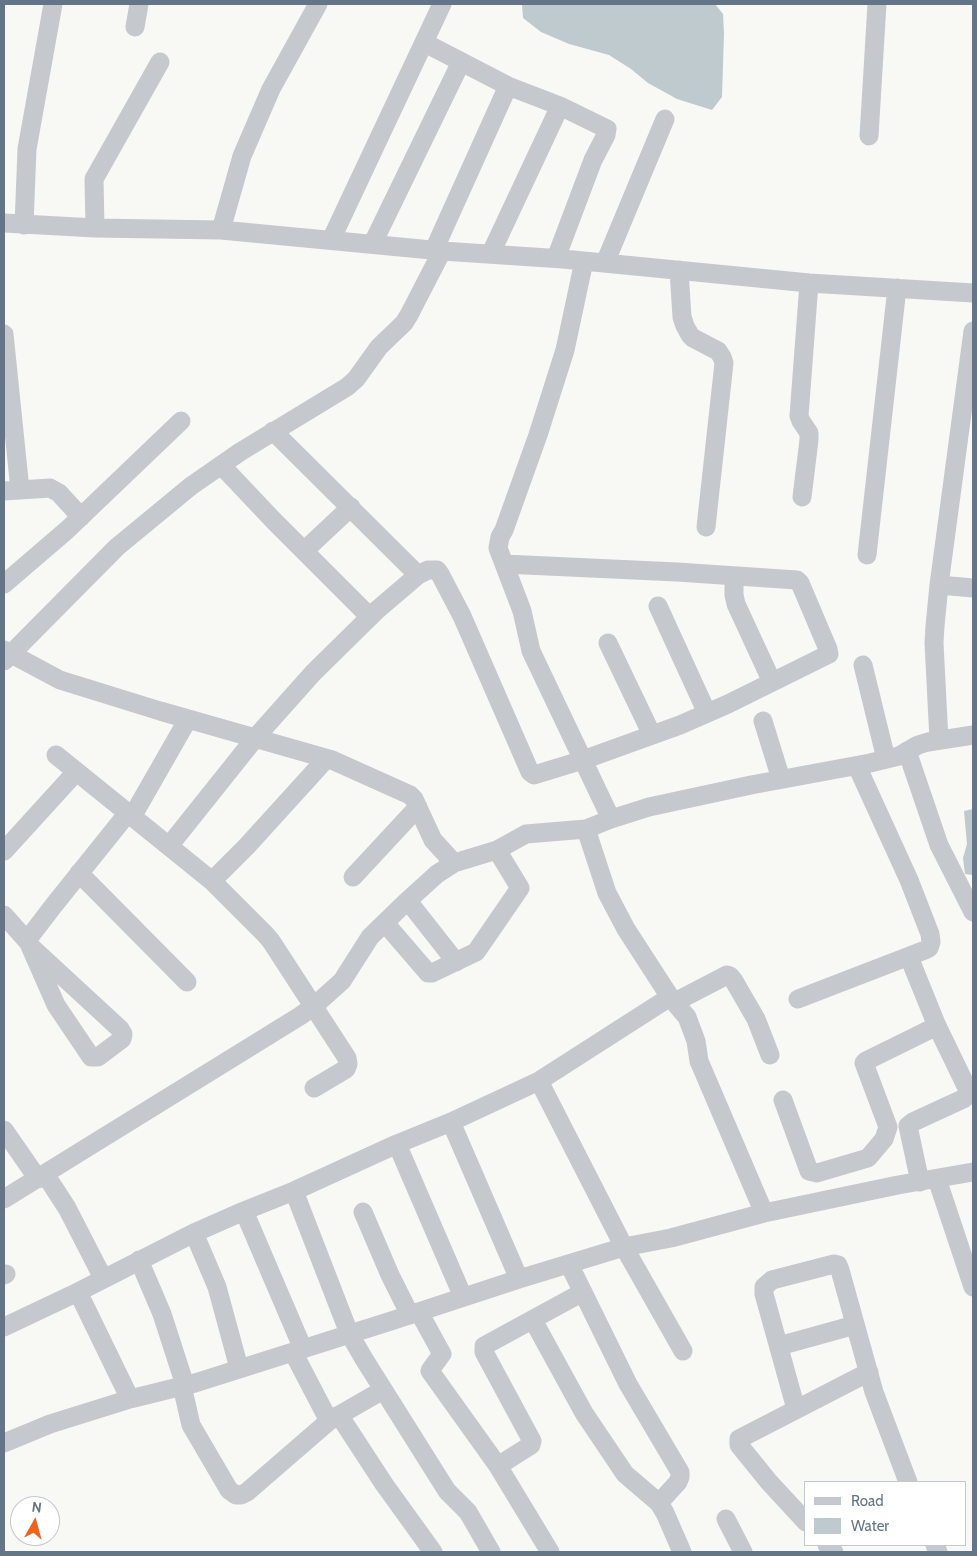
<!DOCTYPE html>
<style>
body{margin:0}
#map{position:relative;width:977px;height:1556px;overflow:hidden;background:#f8f8f5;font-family:Cabin,sans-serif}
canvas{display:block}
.frame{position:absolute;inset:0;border:5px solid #657588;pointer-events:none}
.legend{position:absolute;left:804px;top:1481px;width:162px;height:65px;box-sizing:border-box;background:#fff;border:1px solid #c1c8cf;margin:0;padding:6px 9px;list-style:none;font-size:15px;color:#657588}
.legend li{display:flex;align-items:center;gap:10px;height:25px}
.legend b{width:25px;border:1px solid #c1c8cf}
.north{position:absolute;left:10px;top:1496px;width:50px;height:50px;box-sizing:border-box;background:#fff;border:1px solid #c1c8cf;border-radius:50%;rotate:7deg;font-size:14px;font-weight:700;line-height:20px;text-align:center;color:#657588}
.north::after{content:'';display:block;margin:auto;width:18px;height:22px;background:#f0631d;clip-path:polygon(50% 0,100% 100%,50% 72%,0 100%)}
</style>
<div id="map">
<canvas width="977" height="1556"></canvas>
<div class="frame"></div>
<ul class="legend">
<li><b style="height:6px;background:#c5c8cd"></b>Road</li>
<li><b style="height:14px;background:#bfcacf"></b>Water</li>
</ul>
<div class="north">N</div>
</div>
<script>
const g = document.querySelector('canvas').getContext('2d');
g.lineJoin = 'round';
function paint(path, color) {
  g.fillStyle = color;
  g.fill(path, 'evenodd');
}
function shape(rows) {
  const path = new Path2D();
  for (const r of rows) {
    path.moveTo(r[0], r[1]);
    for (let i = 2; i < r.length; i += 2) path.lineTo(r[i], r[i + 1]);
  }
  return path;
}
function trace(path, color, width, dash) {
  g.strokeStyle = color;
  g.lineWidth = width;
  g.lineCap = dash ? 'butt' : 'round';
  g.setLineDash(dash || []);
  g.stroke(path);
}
paint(shape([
 [522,4,715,4,723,14,724,33,722,97,712,110,677,99,648,83,631,69,609,55,569,44,541,32,523,18],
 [973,809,973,875,965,874,963,858,967,844,964,811]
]), '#bfcacf');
trace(shape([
 [135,27,139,4],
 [425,43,508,86,560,106,607,129,606,135,593,160,556,258],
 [869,136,877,4],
 [4,223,95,228,221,230,442,251,563,259,809,283,973,293],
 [24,225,27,149,53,4],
 [95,228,94,179,160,62],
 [221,230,242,156,271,89,318,4],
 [331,240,442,4],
 [373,243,461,62],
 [434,250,508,86],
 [491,253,560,106],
 [584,261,565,350,538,435,504,530,500,537,498,548,522,611,531,651,611,819],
 [605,263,665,119],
 [679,270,682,317,685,326,690,335,693,338,718,351,722,357,724,363,706,527],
 [4,334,20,490],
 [273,431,418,575],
 [221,465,274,521,370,617],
 [4,491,50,488,59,493,81,517],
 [802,497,809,440,809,433,801,421,799,416,809,283],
 [304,551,351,507],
 [867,555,897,288],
 [734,576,734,595,736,604,772,682],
 [4,584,67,530,181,421],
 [939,585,973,588],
 [658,606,707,713],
 [608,643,652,735],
 [4,650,60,680,160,711,332,760,410,795,414,799,433,840,454,863],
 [4,661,117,547,191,486,240,452,347,387,356,379,379,347,404,323,409,315,442,251],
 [863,665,886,759],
 [763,721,781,779],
 [939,740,934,643,935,626,939,585,973,331],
 [907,751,939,845,973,912],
 [56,755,212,881,265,934,271,941,347,1058,348,1064,346,1069,314,1088],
 [132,817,188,719],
 [586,829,607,893,626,929,670,997,687,1017,696,1041,699,1061,764,1213],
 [169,846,256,737,313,673,377,610,418,575,428,570,437,570,440,574,462,616,530,772,534,775,583,760,680,725,728,704,829,654,828,649,800,583,797,580,677,572,504,564],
 [4,851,76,772],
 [79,873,187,982],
 [353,877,418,807],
 [212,881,247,846,326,759],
 [408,901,456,962],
 [4,915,28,942],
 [385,923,428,973,432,973,476,952,520,888,497,850],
 [30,946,56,1005,91,1057,98,1057,122,1039,123,1034,120,1029,30,946,28,939,54,905,127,814],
 [909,957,937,1026,968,1090,965,1098,913,1122,908,1126,920,1182],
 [798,999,925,950,929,948,931,942,930,934,909,880,857,766],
 [675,1002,727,975,730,976,734,981,756,1019,770,1055],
 [539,1081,624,1247,683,1351],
 [783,1100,809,1171,817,1173,868,1158,884,1139,888,1127,864,1063,866,1061,937,1026],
 [451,1122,519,1279],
 [4,1130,38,1179],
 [397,1144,463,1297],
 [45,1174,67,1208,103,1278],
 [937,1179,973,1287],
 [294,1191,349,1333,364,1359,447,1491,468,1512,491,1552],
 [4,1199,300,1016,314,1006,342,981,370,937,405,903,437,874,454,863,497,850,526,834,586,829,611,819,649,807,751,785,870,763,899,756,918,745,928,742,973,735],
 [244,1211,303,1349],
 [363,1212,390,1275,410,1315],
 [194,1233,217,1287,239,1368],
 [139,1260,162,1314,185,1385],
 [569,1264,628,1384,680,1472,680,1477,678,1482,659,1503],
 [4,1275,6,1274],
 [78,1292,130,1399],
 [419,1312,442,1354,431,1369,430,1371,498,1466,550,1552],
 [533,1320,584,1413,625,1474,659,1503,665,1513,682,1552],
 [4,1327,78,1292,194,1233,244,1211,294,1191,397,1144,451,1122,539,1081,670,997],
 [779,1346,855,1325],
 [293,1352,329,1421],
 [182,1386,191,1425,229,1490,236,1495,241,1495,247,1492,329,1421,383,1390],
 [796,1409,764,1294,764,1287,772,1280,834,1264,838,1265,840,1270,874,1392,908,1482],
 [339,1415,384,1484,433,1552],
 [4,1443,50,1424,130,1399,195,1383,391,1321,519,1279,624,1247,671,1238,764,1213,898,1185,973,1172],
 [498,1466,531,1445,532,1441,484,1352,484,1346,583,1292],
 [726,1519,743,1552],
 [806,1522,769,1482,739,1445,739,1439,869,1372],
 [827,1545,834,1552],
 [935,1545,938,1552]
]), '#c5c8cd', 19);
</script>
